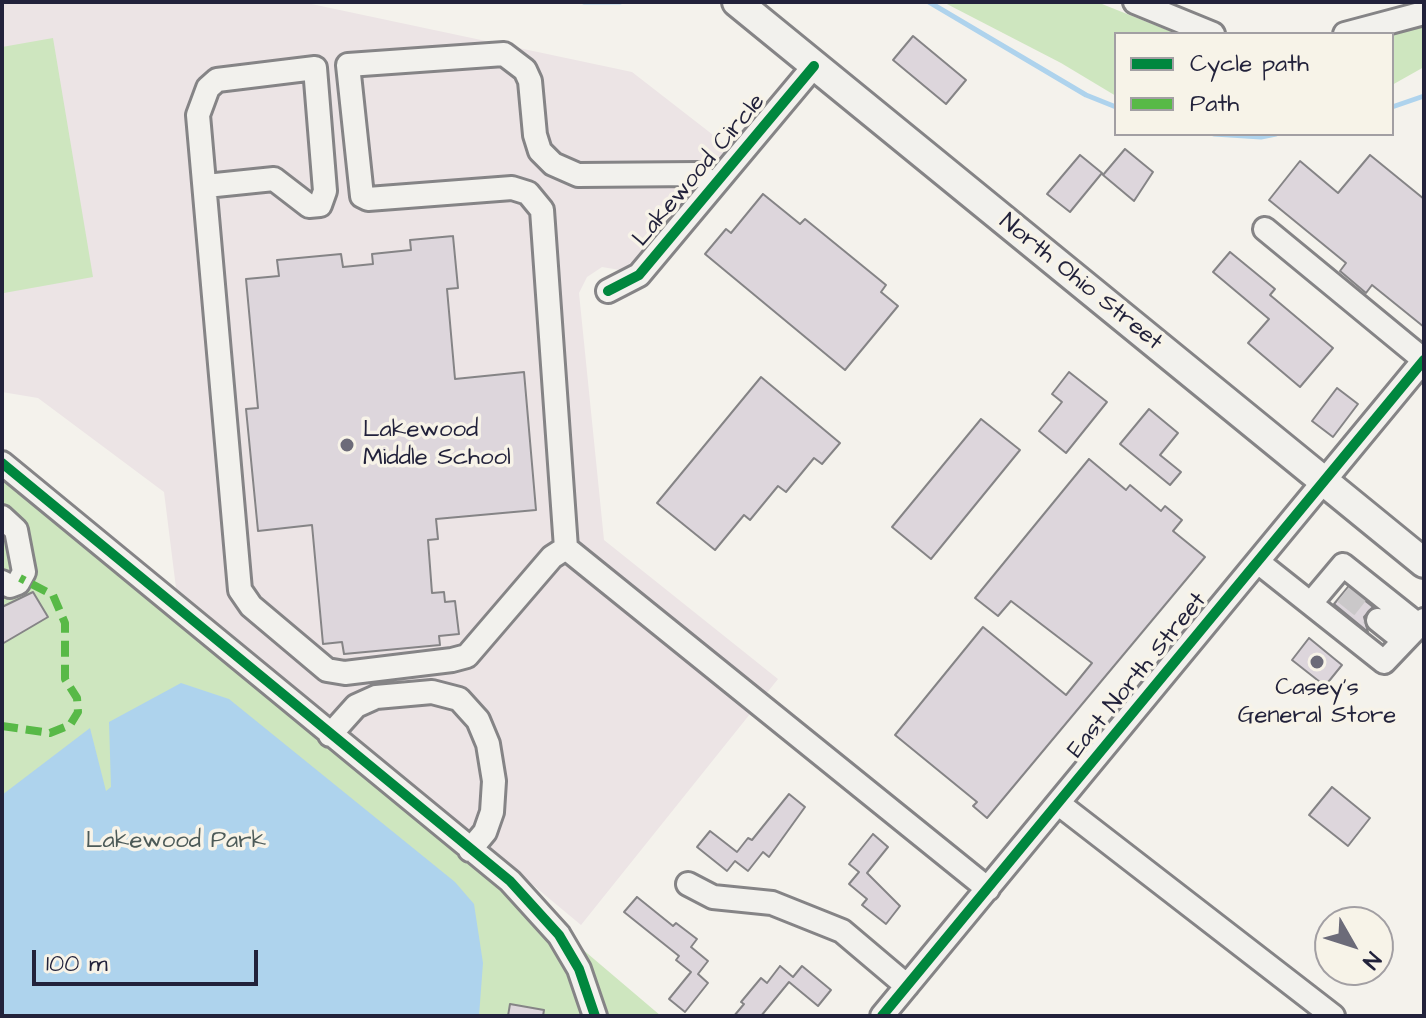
<!DOCTYPE html>
<style>
body{margin:0}
#map{position:relative;width:1426px;height:1018px;overflow:hidden;background:#f4f2ec;font-family:"Architects Daughter",sans-serif}
canvas{display:block}
.frame{position:absolute;inset:0;border:4px solid #22223b;pointer-events:none}
.legend{position:absolute;left:1114px;top:32px;width:280px;height:104px;box-sizing:border-box;background:#f7f3e8;border:2px solid #a29fa3;margin:0;padding:10px 14px;list-style:none;font-size:24px;color:#22223b}
.legend li{display:flex;align-items:center;gap:16px;height:40px}
.legend b{width:40px;border:2px solid #a29fa3}
.north{position:absolute;left:1314px;top:906px;width:80px;height:80px;box-sizing:border-box;background:#f7f3e8;border:2px solid #a29fa3;border-radius:50%;rotate:129deg;font-size:22px;font-weight:700;line-height:32px;text-align:center;color:#22223b}
.north::after{content:'';display:block;margin:auto;width:28px;height:36px;background:#6c6b79;clip-path:polygon(50% 0,100% 100%,50% 72%,0 100%)}
.scale{position:absolute;left:32px;top:950px;width:226px;height:36px;box-sizing:border-box;border:4px solid #22223b;border-top:0;padding-left:10px;font-size:24px;line-height:28px;white-space:nowrap;color:#22223b;-webkit-text-stroke:6px #f7f3e8;paint-order:stroke}
</style>
<div id="map">
<canvas width="1426" height="1018"></canvas>
<div class="frame"></div>
<ul class="legend">
<li><b style="height:10px;background:#00873e"></b>Cycle path</li>
<li><b style="height:10px;background:#58b947"></b>Path</li>
</ul>
<div class="north">N</div>
<div class="scale">100 m</div>
</div>
<script>
const g = document.querySelector('canvas').getContext('2d');
g.lineJoin = 'round';
function paint(path, color) {
  g.fillStyle = color;
  g.fill(path, 'evenodd');
}
function shape(rows) {
  const path = new Path2D();
  for (const r of rows) {
    path.moveTo(r[0], r[1]);
    for (let i = 2; i < r.length; i += 2) path.lineTo(r[i], r[i + 1]);
  }
  return path;
}
function trace(path, color, width, dash) {
  g.strokeStyle = color;
  g.lineWidth = width;
  g.lineCap = dash ? 'butt' : 'round';
  g.setLineDash(dash || []);
  g.stroke(path);
}
function drawText(font, color, halo, rows, align = 'center') {
  g.font = font + ' "Architects Daughter",sans-serif';
  g.lineWidth = 7;
  g.setLineDash([]);
  g.textBaseline = 'middle';
  g.strokeStyle = halo;
  g.fillStyle = color;
  for (const [text, x, y, turn = 0] of rows) {
    g.save();
    g.translate(x, y);
    g.rotate((+turn || 0) * Math.PI / 180);
    g.textAlign = isNaN(turn) ? turn : align;
    if (halo) g.strokeText(text, 0, 0);
    g.fillText(text, 0, 0);
    g.restore();
  }
}
paint(shape([
 [2,2,302,2,632,72,735,152,637,267,626,271,602,267,587,277,579,293,604,540,778,679,581,925,176,588,164,492,38,398,2,392]
]), '#ece4e5');
paint(shape([
 [943,2,1097,2,1177,34,1116,34,1116,96,1061,63],
 [1424,23,1424,67,1392,85,1392,34,1388,34],
 [53,38,93,277,4,293,2,47],
 [2,476,521,904,581,948,661,1016,2,1016]
]), '#cee6bf');
paint(shape([
 [181,683,229,699,455,882,474,904,483,963,479,1016,2,1016,2,795,90,728,106,791,111,787,109,722]
]), '#aed3ed');
trace(shape([
 [584,2,620,2],
 [929,2,1086,95,1116,107],
 [1392,107,1424,96],
 [1214,134,1261,137,1276,134]
]), '#aed3ed', 5);
const building = shape([
 [913,36,966,80,946,104,893,60,913,36],
 [1125,149,1153,172,1134,201,1103,175,1125,149],
 [1080,155,1102,173,1070,212,1047,194,1080,155],
 [1370,155,1424,199,1424,327,1372,285,1366,293,1340,271,1346,263,1269,200,1300,161,1338,193,1370,155],
 [763,194,800,224,805,219,886,285,881,292,898,306,845,370,705,254,726,229,731,233,763,194],
 [453,236,458,288,447,289,455,379,524,372,536,510,436,519,438,539,428,540,432,593,444,592,445,602,455,601,459,634,439,636,440,645,344,654,342,642,323,644,312,525,258,531,246,409,258,408,246,279,279,276,277,260,341,254,343,267,373,264,372,254,411,250,410,240,453,236],
 [1230,252,1275,289,1270,295,1333,348,1300,387,1248,343,1269,319,1213,272,1230,252],
 [1069,372,1107,402,1066,453,1039,431,1062,402,1052,394,1069,372],
 [761,377,840,443,822,464,814,458,786,492,778,486,750,520,744,515,715,550,657,503,761,377],
 [1337,388,1358,404,1333,437,1312,421,1337,388],
 [1149,409,1178,433,1160,455,1181,472,1170,485,1120,444,1149,409],
 [981,419,1020,450,931,559,892,527,981,419],
 [1089,459,1126,490,1130,485,1161,511,1165,506,1182,520,1173,531,1205,557,987,818,973,806,977,802,895,735,983,627,1066,695,1092,663,1011,601,998,616,975,598,1089,459],
 [1348,587,1373,607,1364,617,1368,632,1334,604,1348,587],
 [33,592,48,617,2,644,2,607,33,592],
 [1309,638,1342,665,1325,686,1292,660,1309,638],
 [1332,787,1370,818,1348,846,1309,815,1332,787],
 [789,794,805,807,769,857,763,852,748,871,735,861,727,871,697,847,710,831,737,852,748,838,752,840,789,794],
 [873,834,888,847,867,873,900,906,886,924,862,905,867,899,849,884,859,872,849,864,873,834],
 [637,897,673,926,676,923,697,939,691,947,708,961,698,974,708,983,685,1012,669,999,691,972,676,960,679,956,624,912,637,897],
 [780,966,793,977,802,966,831,990,818,1006,789,982,761,1016,734,1016,744,1004,741,1002,761,978,767,983,780,966],
 [510,1004,544,1010,543,1016,508,1016,510,1004]
]);
paint(building, '#ddd6dc');
trace(building, '#858486', 2);
trace(shape([
 [1344,593,1378,620]
]), '#cac8c9', 22, [22, 11]);
const minor = shape([
 [1135,2,1213,34],
 [1345,34,1424,13],
 [714,185,699,174,578,175,553,164,540,151,535,135,530,81,525,70,504,54,348,65,362,196,368,199,512,188,528,193,542,210,566,548,988,889],
 [206,186,274,179,309,206,320,205,325,191,315,68,217,80,208,88,198,115,240,590,251,606,327,670,345,673,452,660,467,656,552,557,566,548],
 [1265,229,1424,360],
 [608,291,639,275,814,66],
 [2,463,510,881,559,935,579,969,595,1016],
 [2,517,16,530,24,572,18,583,10,586,2,582],
 [1258,562,1384,662,1424,620],
 [1311,603,1343,565,1417,624],
 [1378,620,1403,640],
 [330,735,356,706,376,697,432,692,459,699,478,720,488,744,494,781,492,812,485,832,470,850],
 [1059,804,1333,1016],
 [688,884,713,897,772,903,842,931,907,986],
 [882,1016,1424,360]
]);
const major = shape([
 [737,2,1424,563]
]);
trace(minor, '#858486', 28);
trace(major, '#858486', 34);
trace(minor, '#f2f1ed', 22);
trace(major, '#f2f1ed', 28);
trace(shape([
 [2,726,50,733,70,725,78,712,77,698,65,679,65,623,53,595,20,578]
]), '#58b947', 8, [16, 8]);
trace(shape([
 [608,291,639,275,814,66],
 [2,463,510,881,559,935,579,969,595,1016],
 [882,1016,1424,360]
]), '#00873e', 10);
for (const [x, y, r, color] of [
 [347,445,8,"#6c6b79"],
 [1317,662,8,"#6c6b79"]
]) {
  const dot = new Path2D();
  dot.arc(x, y, r, 0, 2 * Math.PI);
  g.fillStyle = color;
  g.fill(dot);
  trace(dot, '#f7f3e8', 3);
}
drawText('24px', '#22223b', '#f7f3e8', [
 ["Lakewood Circle",700,171,-50],
 ["North Ohio Street",1080,283,39],
 ["East North Street",1138,676,-51]
]);
drawText('24px', '#22223b', '#f7f3e8', [
 ["Lakewood",363,431],
 ["Middle School",363,459],
 ["Casey's",1317,689,"center"],
 ["General Store",1317,717,"center"]
], 'left');
drawText('24px', '#4c5a58', '#f7f3e8', [
 ["Lakewood Park",176,842]
]);
</script>
